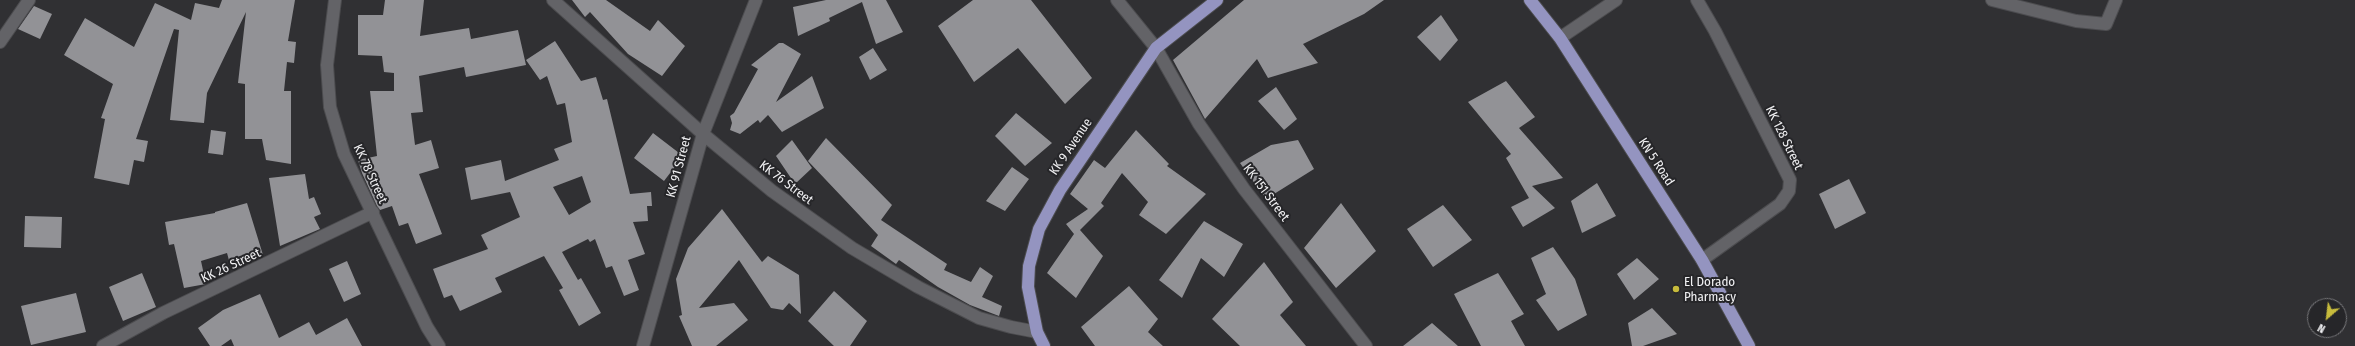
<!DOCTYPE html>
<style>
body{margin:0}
#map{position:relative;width:2355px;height:346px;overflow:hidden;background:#303033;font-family:"Fira Sans Condensed",sans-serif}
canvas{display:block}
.north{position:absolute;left:2307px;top:298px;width:40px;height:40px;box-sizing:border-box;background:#262629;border:1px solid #77777a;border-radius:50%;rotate:208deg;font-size:11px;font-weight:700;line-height:16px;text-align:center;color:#f1f1f3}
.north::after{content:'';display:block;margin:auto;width:14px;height:18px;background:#c7bb3c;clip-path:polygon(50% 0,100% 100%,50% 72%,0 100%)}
</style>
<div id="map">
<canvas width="2355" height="346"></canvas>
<div class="north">N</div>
</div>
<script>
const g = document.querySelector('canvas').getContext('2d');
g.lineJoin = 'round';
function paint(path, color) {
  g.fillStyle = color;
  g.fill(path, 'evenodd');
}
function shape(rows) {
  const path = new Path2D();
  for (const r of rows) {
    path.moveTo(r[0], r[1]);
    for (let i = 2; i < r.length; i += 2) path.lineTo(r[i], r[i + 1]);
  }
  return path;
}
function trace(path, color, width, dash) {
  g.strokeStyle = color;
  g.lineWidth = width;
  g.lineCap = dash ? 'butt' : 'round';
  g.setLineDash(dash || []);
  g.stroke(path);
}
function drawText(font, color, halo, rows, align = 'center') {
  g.font = font + ' "Fira Sans Condensed",sans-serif';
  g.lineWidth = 4;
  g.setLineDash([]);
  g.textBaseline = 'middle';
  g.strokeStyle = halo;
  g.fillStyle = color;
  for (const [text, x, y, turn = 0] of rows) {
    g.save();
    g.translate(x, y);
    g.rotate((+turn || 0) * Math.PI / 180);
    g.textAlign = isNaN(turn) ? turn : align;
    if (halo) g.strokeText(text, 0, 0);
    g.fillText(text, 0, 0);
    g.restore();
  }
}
paint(shape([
 [222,0,295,0,288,41,296,42,294,63,287,62,284,91,291,91,291,164,266,160,262,139,245,139,245,84,238,83,246,12,207,93,204,123,170,120,179,30,174,29,136,139,148,141,144,162,134,160,129,185,94,178,105,119,101,118,113,84,64,55,85,18,134,47,155,3,191,20,195,3,219,8],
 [385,0,424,0,420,36,469,28,471,39,518,30,526,65,466,77,464,67,419,76,423,112,411,113,415,145,431,140,439,168,419,174,442,234,416,244,408,223,399,226,392,206,380,210,377,206,362,173,358,160,377,156,370,91,394,91,394,73,384,72,382,56,358,55,358,15,383,15],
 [572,0,606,0,650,31,658,20,685,46,662,76,628,54,590,12,585,17],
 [826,0,886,0,903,32,876,44,862,2,829,18,830,21,798,36,793,7],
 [973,0,1031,0,1092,78,1065,104,1018,48,974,82,938,26],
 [1244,0,1384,0,1364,14,1303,44,1318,63,1268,78,1257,59,1205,119,1173,60],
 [34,6,52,14,40,39,18,29],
 [1441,15,1458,40,1440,61,1417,37],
 [555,41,581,81,596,77,603,100,607,99,630,194,651,192,652,206,647,206,648,221,633,222,645,254,628,260,639,290,624,296,612,266,606,268,595,239,590,242,588,239,562,252,578,280,581,278,601,313,579,326,559,290,563,288,544,256,495,278,502,292,460,311,452,295,444,298,433,269,488,249,481,235,520,217,510,192,471,200,465,168,501,160,505,181,559,160,554,149,572,142,565,103,557,105,547,76,540,80,526,60],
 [582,176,591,202,569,215,553,187],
 [779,43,783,43,801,54,776,102,812,76,824,108,782,132,768,115,760,123,758,120,740,134,730,130,732,123,730,116,734,113,758,69,751,65],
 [873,48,887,70,870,80,859,57],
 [1506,81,1535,117,1519,128,1563,178,1532,186,1555,208,1523,227,1511,207,1529,198,1506,158,1511,154,1468,102],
 [1276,87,1297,119,1284,130,1258,101],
 [1016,113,1052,143,1025,166,995,136],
 [211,130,226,132,223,155,208,153],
 [1136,130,1169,164,1167,166,1206,194,1166,234,1139,215,1148,202,1122,173,1101,203,1104,206,1080,230,1103,256,1076,298,1047,273,1074,234,1066,224,1088,209,1070,194,1094,160,1105,168],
 [653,133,683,156,664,181,634,158],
 [826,138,892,205,881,220,947,264,944,270,971,282,980,267,993,276,982,297,1002,306,999,316,970,305,938,287,899,260,896,264,871,246,878,235,808,161],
 [792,140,812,168,795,184,776,156],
 [1298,140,1314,169,1266,199,1240,163,1271,145],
 [1012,167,1029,179,1005,211,986,201],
 [305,174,309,199,314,197,321,214,314,217,320,229,280,246,269,178],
 [1849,179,1866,213,1835,229,1819,194],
 [1597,183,1616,216,1582,233,1571,201],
 [247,203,263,255,230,264,227,253,201,261,206,284,184,288,174,244,169,245,165,222,215,213,215,212],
 [1341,203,1376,251,1336,288,1304,248],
 [1443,205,1472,240,1433,267,1407,229],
 [722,209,762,262,768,256,799,275,801,314,789,303,783,310,771,308,739,260,699,308,734,303,748,320,716,346,692,346,679,316,682,315,676,279,688,248],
 [25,216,62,217,61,248,24,247],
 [1204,221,1243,244,1224,277,1201,258,1182,298,1159,280],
 [1553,247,1575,279,1587,315,1558,331,1536,300,1546,294,1531,258],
 [1637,258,1659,279,1634,300,1617,274],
 [347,261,361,294,344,302,329,269],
 [1264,262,1293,302,1280,315,1306,346,1240,346,1212,319],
 [142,273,156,307,123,321,109,287],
 [1498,273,1524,314,1511,321,1525,346,1481,346,1454,294],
 [1129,286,1158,319,1148,332,1163,346,1095,346,1081,327],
 [834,291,867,321,850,346,834,346,808,321],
 [76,293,86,332,31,345,21,306],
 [260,294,279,338,309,322,316,335,347,318,362,346,234,346,231,339,221,346,210,346,198,328,223,310],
 [1652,308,1677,334,1643,346,1632,346,1628,323],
 [1432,323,1458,346,1403,346]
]), '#929296');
const minor = shape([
 [335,0,327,65,330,107,344,154,427,327,439,346],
 [553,0,703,134,772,191,852,248,918,287,979,318,1011,327,1037,332],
 [1117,0,1156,48,1199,124,1244,189,1366,346],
 [1697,0,1715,31,1790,180,1789,191,1780,204,1702,260],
 [1992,0,2076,21,2106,24,2116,0],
 [1560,38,1616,0],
 [0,42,29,0],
 [103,346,163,313,373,212],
 [643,346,703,134,756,0]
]);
const major = shape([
 [1530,0,1560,38,1702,260,1749,346],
 [1044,346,1037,332,1028,287,1029,266,1039,229,1060,190,1156,48,1217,0]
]);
trace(minor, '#4c4c4f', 14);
trace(major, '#4c4c4f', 14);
trace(minor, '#636367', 12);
trace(major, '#9494c0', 12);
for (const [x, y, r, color] of [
 [1676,289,4,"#c7bb3c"]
]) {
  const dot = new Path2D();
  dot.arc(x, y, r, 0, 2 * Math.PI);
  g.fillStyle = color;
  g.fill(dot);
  trace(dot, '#262629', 1.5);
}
drawText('13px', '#f1f1f3', '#262629', [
 ["KK 128 Street",1784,138,64],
 ["KK 9 Avenue",1071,147,-56],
 ["KN 5 Road",1656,162,57],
 ["KK 91 Street",679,167,-75],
 ["KK 78 Street",370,174,65],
 ["KK 76 Street",786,183,37],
 ["KK 151 Street",1266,193,53],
 ["KK 26 Street",231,266,-25]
]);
drawText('13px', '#f1f1f3', '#262629', [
 ["El Dorado",1684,282],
 ["Pharmacy",1684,297]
], 'left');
</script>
